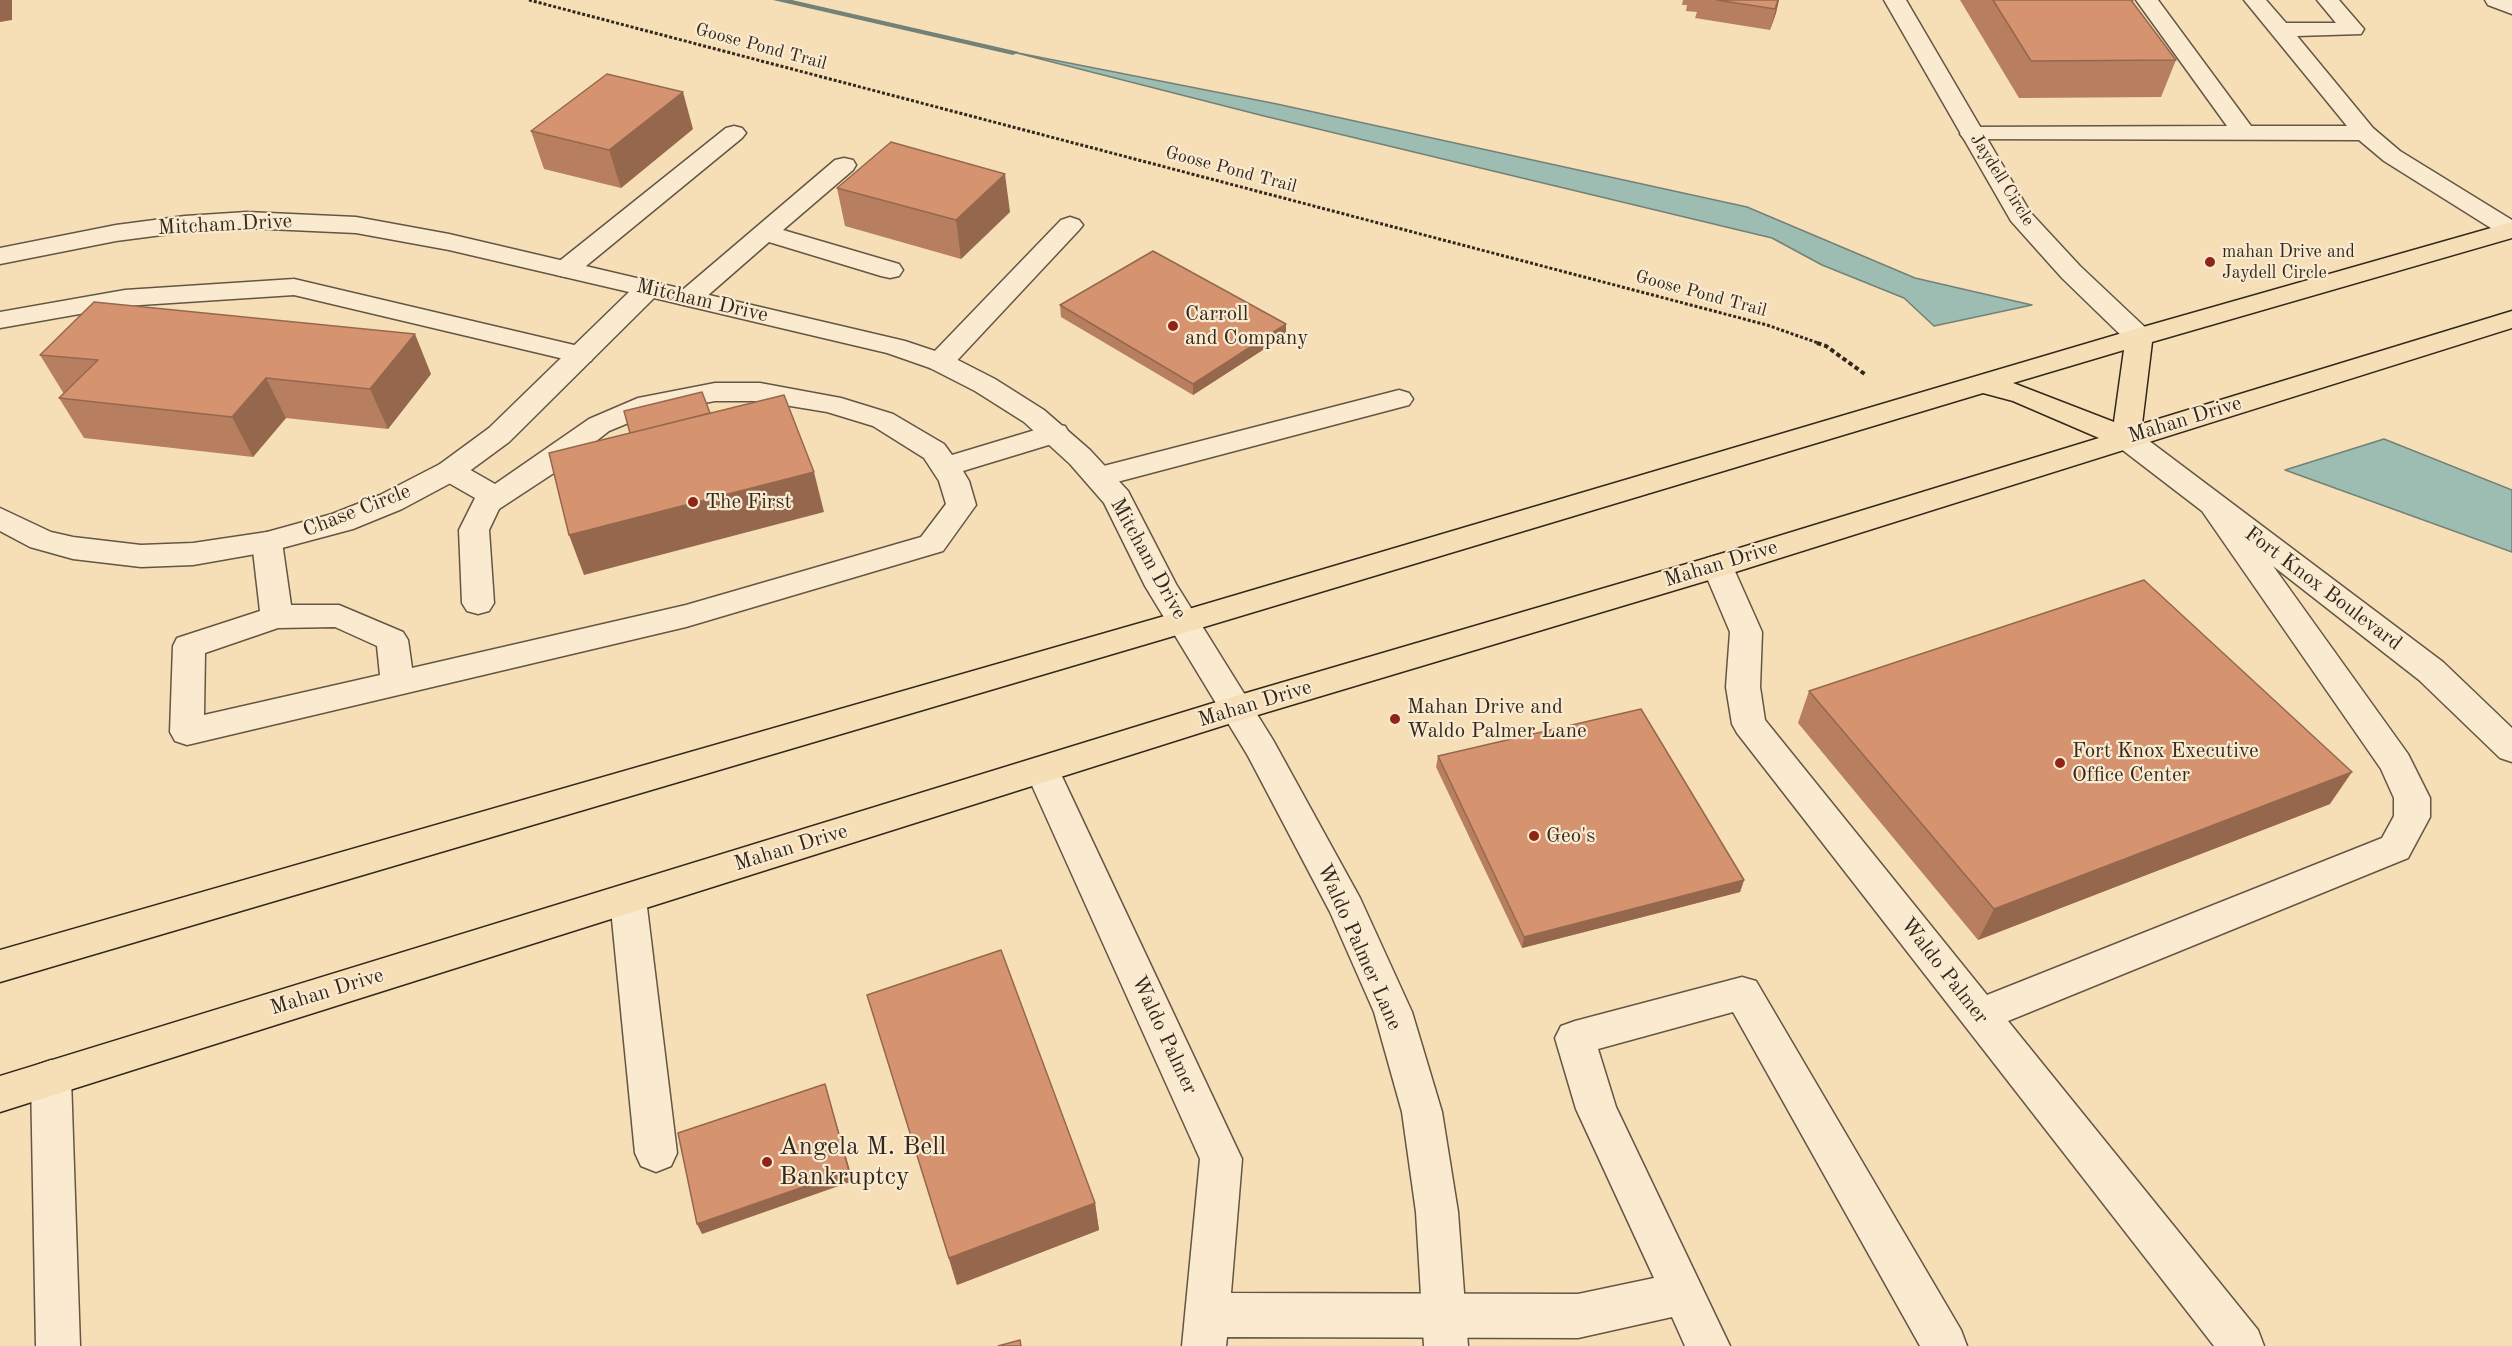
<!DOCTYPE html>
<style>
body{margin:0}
canvas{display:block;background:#f6deb6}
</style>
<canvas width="2512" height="1346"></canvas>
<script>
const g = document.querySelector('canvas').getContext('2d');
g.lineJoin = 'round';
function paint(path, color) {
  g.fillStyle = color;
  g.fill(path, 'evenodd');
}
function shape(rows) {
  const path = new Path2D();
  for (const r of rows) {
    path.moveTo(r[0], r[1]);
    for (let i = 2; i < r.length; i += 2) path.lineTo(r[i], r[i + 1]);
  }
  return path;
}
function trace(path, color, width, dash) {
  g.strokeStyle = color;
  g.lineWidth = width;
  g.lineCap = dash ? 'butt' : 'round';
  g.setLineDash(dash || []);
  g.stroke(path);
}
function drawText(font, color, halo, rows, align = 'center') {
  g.font = font + ' "Old Standard TT",serif';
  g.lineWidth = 4.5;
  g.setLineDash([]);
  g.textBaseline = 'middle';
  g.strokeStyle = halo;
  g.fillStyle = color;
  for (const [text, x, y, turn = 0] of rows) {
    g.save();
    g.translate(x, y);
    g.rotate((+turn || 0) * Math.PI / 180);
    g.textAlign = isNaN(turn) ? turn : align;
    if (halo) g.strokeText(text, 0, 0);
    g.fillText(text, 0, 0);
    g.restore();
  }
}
const water = shape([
 [1013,52,1277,104,1747,207,1915,278,2032,305,1934,326,1904,298,1822,265,1772,238,1264,116,1013,52],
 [2384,439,2512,490,2512,552,2285,470,2384,439]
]);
paint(water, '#9dbcb2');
trace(water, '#738177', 1.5);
paint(shape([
 [773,0,792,0,1019,52,1013,55,773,0]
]), '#738177');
const service = shape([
 [2136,0,2158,0,2251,126,2347,126,2244,0,2266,0,2286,23,2336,23,2317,0,2339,0,2364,29,2361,34,2297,36,2373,128,2400,151,2512,220,2512,237,2502,235,2384,161,2359,140,1964,139,1960,134,1964,129,1972,127,2227,126,2136,0],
 [2485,0,2512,0,2512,14,2488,5,2485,0],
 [734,126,742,128,746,133,742,138,575,275,566,277,557,275,553,269,557,263,726,128,734,126],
 [844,158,853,160,856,165,853,170,783,230,899,264,903,270,899,276,890,278,881,276,769,242,698,304,689,306,680,304,676,298,680,292,835,160,844,158],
 [1070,217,1079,220,1083,225,1079,230,950,368,940,370,930,368,926,362,930,356,1061,220,1070,217],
 [294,279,591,349,595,355,591,361,581,363,294,295,125,306,0,328,0,312,125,290,294,279],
 [715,383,760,383,841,398,893,414,944,444,952,455,1055,424,1065,426,1069,433,1065,440,963,471,969,481,976,505,943,551,686,627,187,745,175,741,170,732,173,646,177,638,260,611,252,542,256,535,267,532,278,535,282,542,291,605,339,605,403,632,408,640,412,668,686,605,921,537,946,504,939,481,924,458,873,426,827,412,760,401,715,401,655,412,609,431,563,467,499,509,489,530,494,603,489,611,478,614,467,611,462,603,459,530,475,498,440,478,435,471,440,464,450,461,460,464,495,484,589,419,638,398,715,383],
 [335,627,377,646,380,675,204,715,205,653,278,628,335,627],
 [1399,390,1409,393,1413,399,1409,405,1098,487,1088,484,1083,477,1088,470,1399,390],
 [2126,429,2136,431,2443,662,2512,728,2512,762,2500,758,2419,680,2273,566,2408,754,2430,798,2430,817,2408,858,2008,1021,2258,1330,2264,1346,2214,1346,1737,733,1732,724,1726,687,1730,632,1702,566,1707,558,1718,555,1729,558,1762,632,1760,687,1765,720,1987,995,2382,838,2394,816,2394,798,2381,769,2202,511,2116,445,2112,438,2116,431,2126,429],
 [1042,757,1054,761,1059,770,1242,1159,1231,1293,1578,1294,1654,1278,1576,1109,1555,1038,1561,1026,1575,1021,1742,977,1756,981,1961,1330,1967,1346,1920,1346,1733,1012,1598,1049,1616,1107,1730,1346,1685,1346,1672,1317,1578,1338,1227,1337,1226,1346,1182,1346,1200,1159,1025,770,1030,761,1042,757],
 [628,884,641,888,646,899,677,1153,671,1166,656,1172,641,1166,635,1153,610,899,615,888,628,884],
 [51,1060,65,1065,71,1078,80,1346,36,1346,31,1078,37,1065,51,1060]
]);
const minor = shape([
 [1884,0,1906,0,2030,212,2080,266,2149,331,2153,337,2149,343,2139,345,2129,343,2062,278,2011,221,1884,0],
 [247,212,356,217,449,234,905,341,950,356,995,379,1044,410,1090,450,1128,491,1176,584,1273,740,1360,898,1412,1012,1442,1112,1458,1212,1468,1346,1424,1346,1416,1212,1402,1112,1374,1012,1330,912,1248,756,1145,586,1104,503,1070,464,1024,422,975,391,930,368,887,353,654,298,509,442,460,478,402,509,353,529,267,552,193,565,141,567,73,559,30,547,0,531,0,508,51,532,73,537,141,545,193,543,267,532,332,514,380,495,440,464,489,428,629,292,449,250,356,233,247,228,185,232,116,241,0,264,0,248,116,225,185,216,247,212]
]);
const primary = shape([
 [2512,222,2512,238,2152,342,2142,424,2512,311,2512,328,1729,574,1241,720,0,1112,0,1076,1236,696,1707,558,2099,438,2013,401,1983,393,1194,630,0,982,0,950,1182,611,2129,331,2512,222],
 [2124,350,2114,422,2013,383,2124,350]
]);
trace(service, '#645644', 3);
trace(minor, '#645644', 3);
trace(primary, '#33281e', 3);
trace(shape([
 [529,0,1767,325,1821,344]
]), '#33281e', 3, [3, 2]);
trace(shape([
 [1817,343,1826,346,1866,375]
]), '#33281e', 4, [4.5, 3]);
paint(service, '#f9ead0');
paint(minor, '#f9ead0');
paint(primary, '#f6deb6');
paint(shape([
 [1683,0,1779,0,1776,13,1770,30,1695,18,1697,12,1686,11,1687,5,1682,5],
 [1960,0,2134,0,2133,2,2176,60,2161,97,2019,98],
 [693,129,621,188,544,169,531,131],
 [837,188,1010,212,961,259,845,226],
 [1060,305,1286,335,1193,395,1061,317],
 [40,355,431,374,388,429,286,418,253,457,84,438,59,398,64,394],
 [1809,691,2330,804,1978,940,1798,723],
 [1438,756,1744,880,1740,892,1522,948,1436,767],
 [867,995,1095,1203,1099,1230,957,1285]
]), '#b77f5f');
paint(shape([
 [0,0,12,0,12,20,0,22],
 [1778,0,1779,0,1776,13,1770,30],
 [683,92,693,129,621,188,609,150],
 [1005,174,1010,212,961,259,956,220],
 [1286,324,1286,335,1193,395,1193,384],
 [415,334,431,374,388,429,370,389],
 [266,378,286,418,253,457,232,417],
 [814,472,824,512,584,575,569,535],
 [2352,772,2330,804,1978,940,1994,909],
 [1744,880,1740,892,1522,948,1524,937],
 [825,1084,853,1181,702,1234,697,1224],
 [1095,1203,1099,1230,957,1285,949,1258]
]), '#95684e');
const building = shape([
 [1717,0,1778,0,1775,9,1717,0],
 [1993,0,2131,0,2176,60,2031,61,1993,0],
 [607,74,683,92,609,150,531,131,607,74],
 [891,142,1005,174,956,220,837,188,891,142],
 [1153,251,1286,324,1193,384,1060,305,1153,251],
 [94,302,415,334,370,389,266,378,232,417,59,398,98,360,40,355,94,302],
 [702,392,710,413,630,433,624,411,702,392],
 [784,395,814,472,569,535,549,453,784,395],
 [2144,580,2352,772,1994,909,1809,691,2144,580],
 [1641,709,1744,880,1524,937,1438,756,1641,709],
 [1001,950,1095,1203,949,1258,867,995,1001,950],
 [825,1084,849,1171,697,1224,678,1133,825,1084],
 [1020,1340,1021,1346,998,1346,1020,1340]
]);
paint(building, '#d5946f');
trace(building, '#95684e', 1.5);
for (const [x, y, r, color] of [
 [2210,262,6,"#8f2418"],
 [1173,326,6,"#8f2418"],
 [693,502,6,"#8f2418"],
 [1395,719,6,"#8f2418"],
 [2060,763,6,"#8f2418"],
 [1534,836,6,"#8f2418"],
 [767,1162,6,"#8f2418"]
]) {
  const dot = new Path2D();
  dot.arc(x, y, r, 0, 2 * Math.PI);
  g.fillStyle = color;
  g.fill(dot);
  trace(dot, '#f9ead0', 2);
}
drawText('18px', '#33281e', '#f9ead0', [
 ["Goose Pond Trail",761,47,15],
 ["Goose Pond Trail",1231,170,15],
 ["Jaydell Circle",2002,180,58],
 ["Goose Pond Trail",1701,294,15]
]);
drawText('18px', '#33281e', '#f9ead0', [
 ["mahan Drive and",2222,252],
 ["Jaydell Circle",2222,273]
], 'left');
drawText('21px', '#33281e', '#f9ead0', [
 ["Mitcham Drive",225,225,-3],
 ["Mitcham Drive",702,301,13],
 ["Mahan Drive",2185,420,-17],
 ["Chase Circle",357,511,-21],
 ["Mitcham Drive",1148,559,61],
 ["Mahan Drive",1721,564,-17],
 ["Fort Knox Boulevard",2323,589,37],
 ["Mahan Drive",1255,704,-17],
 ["Mahan Drive",791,848,-17],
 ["Waldo Palmer Lane",1359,947,66],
 ["Waldo Palmer",1944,971,52],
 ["Mahan Drive",327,992,-17],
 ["Waldo Palmer",1164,1035,65]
]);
drawText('21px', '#33281e', '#f9ead0', [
 ["Carroll",1185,314],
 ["and Company",1185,338],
 ["The First",705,502],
 ["Mahan Drive and",1407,707],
 ["Waldo Palmer Lane",1407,731],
 ["Fort Knox Executive",2072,751],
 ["Office Center",2072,775],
 ["Geo's",1546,836]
], 'left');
drawText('26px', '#33281e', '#f9ead0', [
 ["Angela M. Bell",779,1147],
 ["Bankruptcy",779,1177]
], 'left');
</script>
